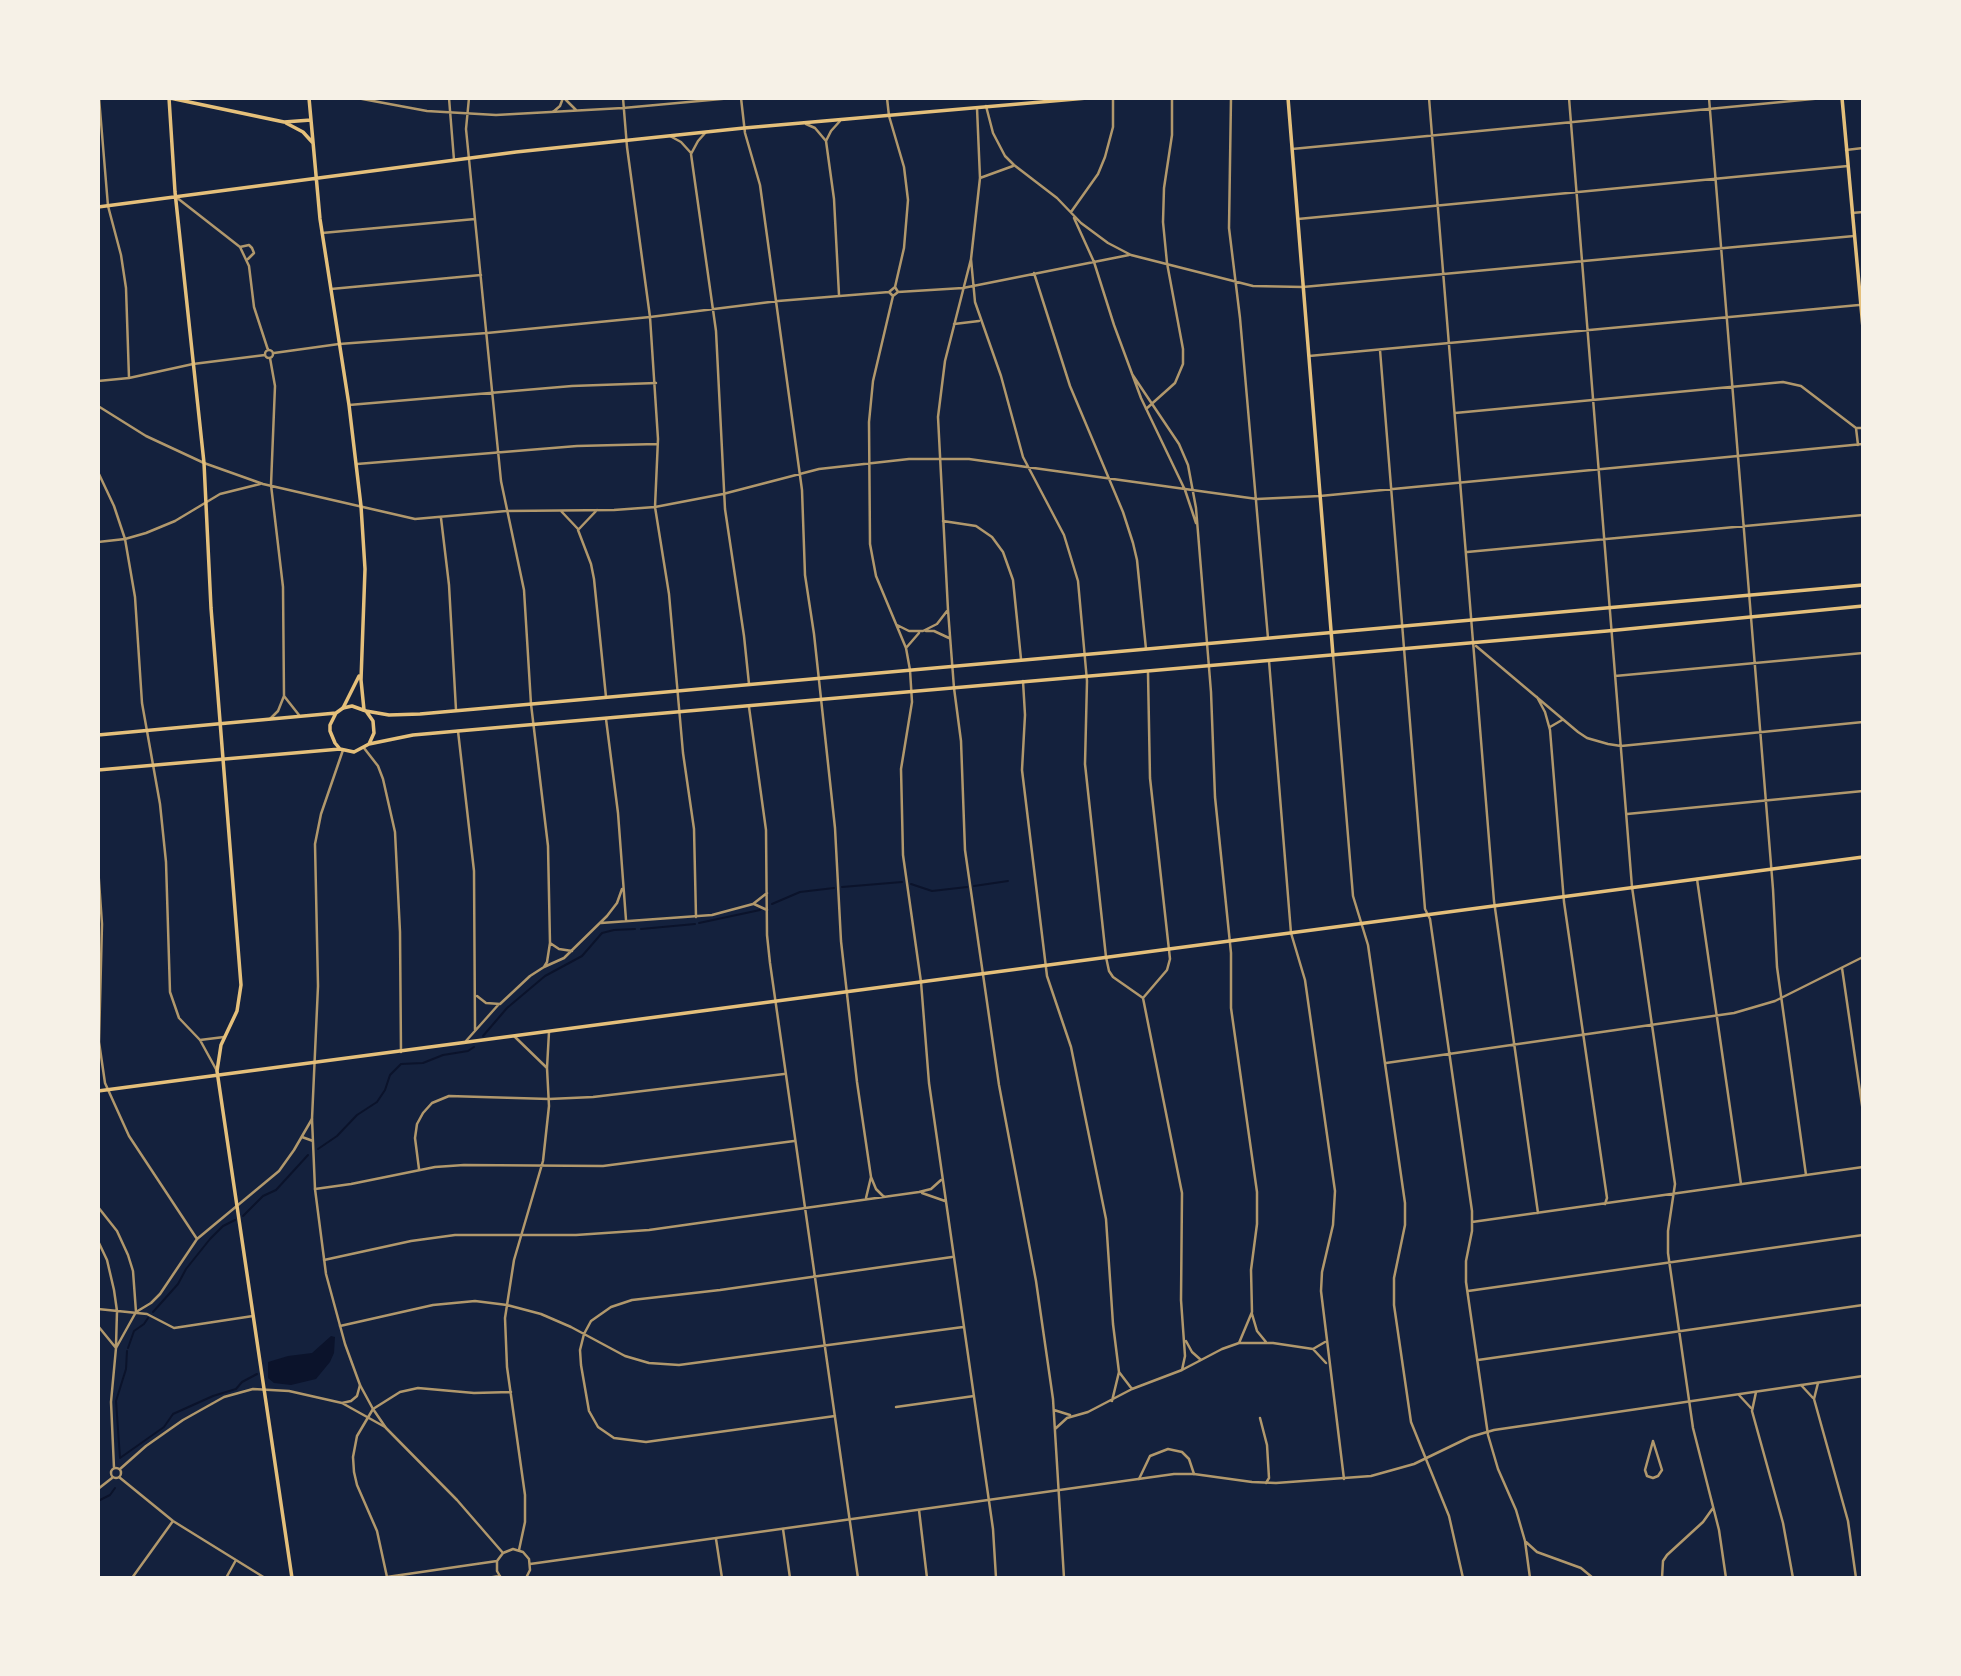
<!DOCTYPE html>
<style>
body{margin:0}
#map{position:relative;width:1961px;height:1676px;overflow:hidden;background:#14213d;font-family:"IBM Plex Sans",sans-serif}
canvas{display:block}
.frame{position:absolute;inset:0;border:100px solid #f6f1e7;pointer-events:none}
</style>
<div id="map">
<canvas width="1961" height="1676"></canvas>
<div class="frame"></div>
</div>
<script>
const g = document.querySelector('canvas').getContext('2d');
g.lineJoin = 'round';
function paint(path, color) {
  g.fillStyle = color;
  g.fill(path, 'evenodd');
}
function shape(rows) {
  const path = new Path2D();
  for (const r of rows) {
    if (r.length === 3) {
      path.moveTo(r[0] + r[2], r[1]);
      path.arc(r[0], r[1], r[2], 0, 2 * Math.PI);
      continue;
    }
    path.moveTo(r[0], r[1]);
    for (let i = 2; i < r.length; i += 2) path.lineTo(r[i], r[i + 1]);
  }
  return path;
}
function trace(path, color, width, dash) {
  g.strokeStyle = color;
  g.lineWidth = width;
  g.lineCap = dash ? 'butt' : 'round';
  g.setLineDash(dash || []);
  g.stroke(path);
}
paint(shape([
 [331,1336,335,1337,334,1353,330,1362,316,1379,291,1385,274,1383,268,1378,268,1362,288,1356,312,1353]
]), '#0b132b');
trace(shape([
 [911,884,932,891,967,887],
 [974,886,1008,881],
 [842,887,902,882],
 [772,904,800,892,834,888],
 [699,923,760,910],
 [641,929,695,924],
 [483,1036,507,1008,545,976,582,956,602,933,614,930,635,929],
 [318,1149,337,1136,357,1115,377,1102,385,1090,390,1075,401,1064,423,1063,443,1055,468,1051,474,1047],
 [243,1216,263,1196,276,1190,308,1155],
 [153,1312,178,1284,186,1269,210,1239,223,1226,235,1220],
 [128,1348,134,1331,144,1324,148,1318],
 [127,1351,126,1369,116,1401,120,1458,164,1427,173,1414,213,1396,236,1389,242,1382,257,1374],
 [98,1501,110,1495,115,1488]
]), '#0b132b', 2);
trace(shape([
 [99,98,108,206,121,255,126,288,129,378],
 [357,98,427,111,496,115,623,108,732,98],
 [449,98,454,160],
 [469,98,466,129,501,481,524,590,531,704,548,846,550,943,547,962,544,967],
 [564,98,576,110],
 [623,98,627,147,650,317,658,439,655,507,669,594,683,753,694,829,696,917],
 [741,98,745,133,760,185,802,490,805,575,814,634,835,828,841,941,857,1082,871,1177,876,1189,884,1197],
 [887,98,889,116,904,167,908,200,904,248,895,287,898,292,893,296,889,292,895,287],
 [1231,98,1229,228,1240,318,1268,638],
 [1429,98,1494,901,1538,1213],
 [1569,98,1632,887,1675,1184,1668,1231,1668,1253,1693,1428,1719,1530,1726,1578],
 [1709,98,1773,889,1777,967,1806,1175],
 [986,106,993,133,1005,156,1014,165,1057,198,1081,223,1108,243,1131,255,1253,286,1303,287,1854,236],
 [977,108,980,178,971,259,975,302,1001,376,1023,457,1064,535,1078,581,1087,681,1085,764,1106,957,1109,971,1113,977,1143,998,1182,1193,1181,1300,1185,1356,1182,1370],
 [553,112,560,106,563,98],
 [806,124,815,128,826,141,834,199,839,295],
 [706,132,698,141,691,154,716,331,725,509,744,636,749,684],
 [670,136,681,142,691,153],
 [826,141,831,131,840,121],
 [1292,149,1823,98],
 [1846,150,1863,148],
 [980,178,1013,166],
 [176,197,240,247,249,266,254,307,268,350],
 [1071,212,1098,174,1105,157,1113,127,1113,98],
 [1852,213,1863,212],
 [1074,218,1094,262,1114,325,1141,398,1185,490,1196,523],
 [1298,219,1848,166],
 [322,233,475,219],
 [240,247,249,245,252,248,254,253,248,259],
 [971,259,945,361,938,417,948,610,954,688,961,741,965,850,999,1085,1036,1281,1053,1399,1064,1578],
 [1034,273,1070,386,1123,512,1133,543,1137,560,1146,649],
 [331,289,481,275],
 [898,292,963,288,1129,255],
 [893,296,873,381,869,422,870,544,876,576,906,648,910,670,912,702,901,769,903,855,921,982,929,1083,993,1529,996,1578],
 [954,324,979,321],
 [269,354,4],
 [1380,350,1425,909,1430,919,1472,1211,1472,1231,1466,1261,1466,1282,1488,1435,1498,1469,1516,1510,1525,1541,1530,1578],
 [274,353,339,344,487,333,650,317,778,301,889,292],
 [1309,356,1859,305],
 [1132,374,1179,444,1188,465,1196,508,1211,692,1215,797,1231,953,1231,1008,1257,1192,1257,1224,1251,1270,1252,1312,1239,1343],
 [98,381,129,378,193,364,265,355],
 [349,405,572,386,656,383],
 [98,406,146,436,204,463,263,484,415,519,506,511,614,510,655,507,723,494,819,469,909,459,969,459,1257,499,1320,496,1863,444],
 [1146,409,1175,383,1183,364,1183,349,1167,263,1163,222,1164,188,1172,135,1172,98],
 [1455,413,1783,382,1801,386,1856,428,1863,428],
 [1856,428,1858,445],
 [357,464,577,446,657,444],
 [98,472,114,506,125,539,135,597,142,703,160,804,166,862,170,992,179,1018,200,1040,217,1071],
 [597,510,578,530,591,564,594,579,606,697],
 [561,511,578,529],
 [441,518,449,585,456,710],
 [943,521,976,526,992,537,1003,552,1013,580,1021,659],
 [98,542,125,539,146,533,175,521,220,494,260,484],
 [1467,552,1863,515],
 [897,625,909,631,923,631,937,624,947,611],
 [926,631,934,631,949,638],
 [1476,646,1578,732,1587,738,1608,744,1621,746,1863,722],
 [906,648,919,633],
 [1269,661,1291,933,1305,980,1335,1191,1333,1225,1322,1272,1321,1291,1344,1479],
 [1615,676,1863,653],
 [1023,681,1025,715,1022,770,1047,976,1071,1047,1106,1219,1113,1324,1119,1372,1112,1401],
 [284,696,299,715],
 [1537,697,1545,712,1550,730,1564,902,1607,1198,1605,1204],
 [749,707,766,830,767,935,770,963,858,1578],
 [270,719,278,711,284,696,283,587,271,485,275,386,270,358],
 [606,719,618,813,626,920],
 [1550,727,1562,720],
 [458,731,474,871,475,1030],
 [364,748,378,766,383,779,395,832,400,932,401,1052],
 [1627,814,1863,791],
 [98,867,102,924,99,1042,105,1083,129,1136,197,1239],
 [1697,879,1741,1184],
 [754,904,767,910],
 [601,923,712,915,753,904,767,893],
 [550,943,559,949,572,951],
 [1842,968,1863,1112],
 [477,996,486,1003,500,1004,530,976,544,967,564,958,607,916,617,903,622,889],
 [1143,998,1167,970,1170,959,1150,778,1148,673],
 [514,1036,547,1068],
 [200,1040,224,1037],
 [466,1041,499,1004],
 [1386,1063,1734,1013,1775,1001,1863,957],
 [419,1169,415,1138,417,1124,423,1113,432,1103,449,1096,549,1099,593,1097,784,1074],
 [315,1189,351,1184,435,1167,464,1165,603,1166,794,1141],
 [922,1193,945,1201],
 [866,1198,871,1177],
 [98,1207,117,1231,128,1255,133,1271,136,1312],
 [1472,1222,1863,1167],
 [98,1241,107,1260,114,1290,117,1311,116,1346],
 [324,1260,411,1241,455,1235,576,1235,649,1230,919,1192,931,1189,941,1180],
 [1468,1291,1863,1235],
 [98,1309,147,1314,174,1328,253,1316],
 [1252,1314,1257,1331,1266,1342],
 [98,1326,116,1348],
 [340,1326,433,1305,475,1301,507,1305,541,1314,571,1327,625,1356,649,1363,679,1365,963,1327],
 [1186,1341,1192,1352,1201,1360],
 [1313,1349,1325,1342],
 [1478,1360,1863,1305],
 [1119,1372,1132,1389],
 [1818,1383,1814,1399,1848,1521,1856,1578],
 [1801,1385,1813,1398],
 [1756,1392,1752,1411,1783,1523,1793,1578],
 [1739,1395,1751,1408],
 [342,1403,351,1401,357,1396,360,1385],
 [896,1407,974,1396],
 [1054,1410,1070,1415],
 [835,1416,646,1442,614,1438,598,1427,589,1411,581,1365,580,1350,584,1334,591,1321,611,1307,632,1300,720,1290,952,1257],
 [1260,1418,1267,1445,1269,1478,1266,1483],
 [1055,1429,1067,1418,1088,1412,1132,1389,1182,1370,1222,1349,1239,1343,1273,1343,1313,1349,1326,1363],
 [1653,1441,1662,1470,1658,1476,1653,1478,1647,1476,1645,1470,1653,1441],
 [116,1473,5],
 [114,1468,111,1402,116,1348,136,1312,151,1303,160,1294,197,1239,279,1171,294,1150,312,1119],
 [120,1469,146,1446,183,1420,224,1397,253,1389,289,1391,342,1403,385,1427],
 [119,1477,173,1521,265,1578],
 [1139,1479,1150,1456,1168,1449,1182,1452,1189,1459,1194,1474],
 [98,1489,112,1478],
 [919,1510,927,1578],
 [783,1529,790,1578],
 [716,1539,722,1578],
 [1526,1542,1537,1552,1581,1568,1593,1578],
 [519,1550,525,1522,525,1495,507,1367,505,1318,514,1260,543,1161,549,1106,547,1068,549,1032],
 [387,1577,377,1531,357,1485,354,1472,353,1457,357,1436,373,1409,400,1392,418,1388,474,1393,511,1392],
 [132,1578,173,1521],
 [226,1578,236,1560],
 [1662,1578,1663,1561,1667,1555,1703,1522,1713,1508]
]), '#b1986c', 2.5);
trace(shape([
 [1333,655,1353,896,1368,945,1405,1203,1405,1225,1394,1278,1394,1305,1411,1422,1449,1516,1463,1578],
 [343,750,321,814,315,844,318,986,312,1119,315,1189,326,1274,345,1344,360,1385,373,1409,386,1428,457,1500,503,1553],
 [302,1137,313,1141],
 [530,1564,1174,1474,1194,1474,1252,1482,1276,1483,1371,1476,1414,1464,1470,1437,1494,1430,1863,1376],
 [380,1578,497,1561],
 [487,1578,500,1576],
 [501,1578,497,1571,497,1561,503,1553,513,1549,523,1552,529,1559,530,1570,526,1578]
]), '#b1986c', 2.5);
trace(shape([
 [169,98,175,192,204,463,211,608,241,985,237,1011,221,1045,217,1071,292,1578],
 [170,98,284,122,311,120],
 [309,98,320,219,349,405,361,506,365,569,361,680,364,710],
 [1288,98,1333,655],
 [1842,98,1863,328],
 [286,123,303,132,313,143],
 [98,207,516,152,744,128,1087,98],
 [343,708,359,676],
 [98,1091,1863,857]
]), '#e5c07b', 3.5);
trace(shape([
 [366,711,389,715,420,714,1863,585],
 [98,735,336,713,343,708,352,706,366,711,373,721,374,733,369,744,354,752,340,749,335,743,330,731,330,725,336,713],
 [369,744,413,735,458,731,1607,631,1863,606],
 [98,770,340,749]
]), '#e5c07b', 3.5);
</script>
